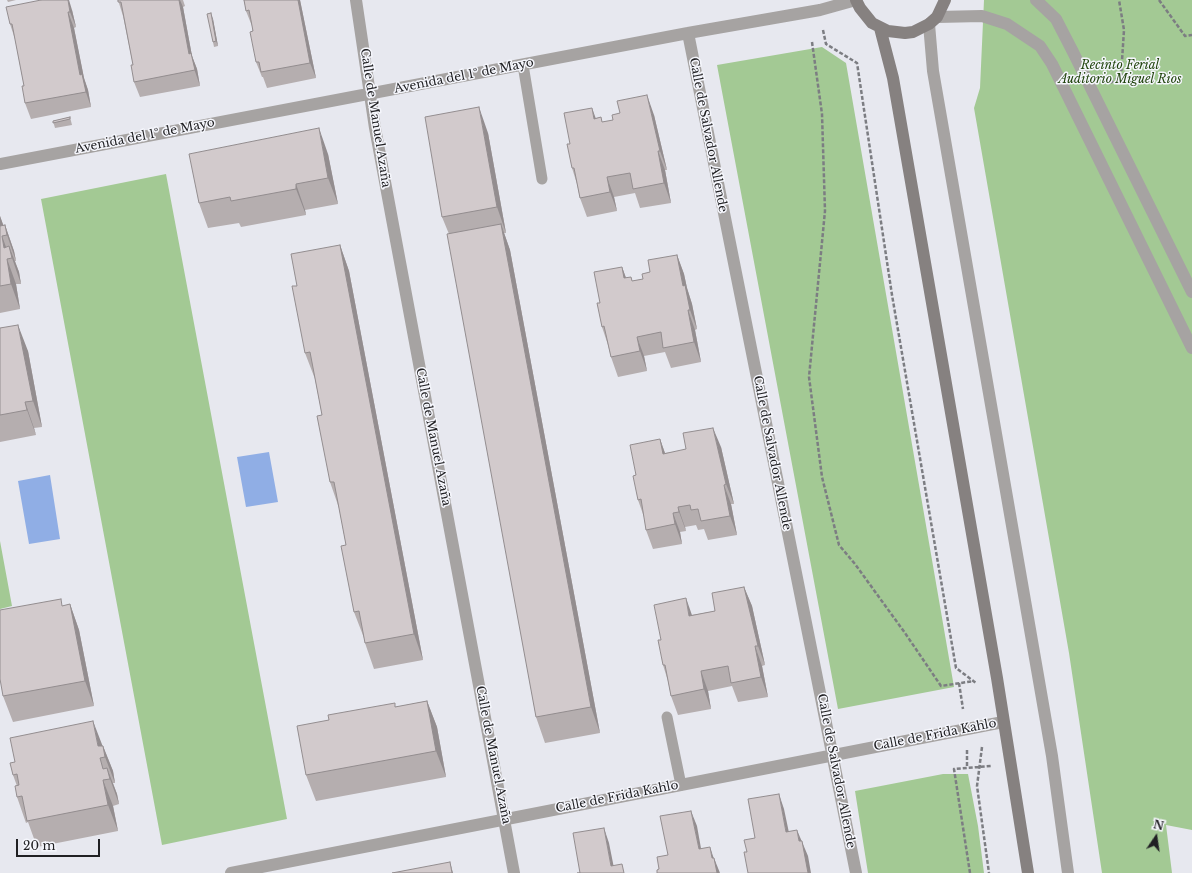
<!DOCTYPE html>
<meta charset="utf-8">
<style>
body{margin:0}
#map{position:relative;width:1192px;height:873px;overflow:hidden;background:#e7e8ef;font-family:"Libre Baskerville",serif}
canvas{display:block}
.north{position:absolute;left:1136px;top:817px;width:40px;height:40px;-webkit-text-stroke:3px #f5f6fc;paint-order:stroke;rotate:13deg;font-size:11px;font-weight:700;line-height:16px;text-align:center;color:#202023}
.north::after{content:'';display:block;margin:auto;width:14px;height:18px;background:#202023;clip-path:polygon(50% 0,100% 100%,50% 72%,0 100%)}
.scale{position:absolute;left:16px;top:839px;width:84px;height:18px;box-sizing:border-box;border:2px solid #202023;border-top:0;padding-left:5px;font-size:12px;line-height:14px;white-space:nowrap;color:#202023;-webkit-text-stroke:3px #f5f6fc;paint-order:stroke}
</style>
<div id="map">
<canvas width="1192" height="873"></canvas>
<div class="north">N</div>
<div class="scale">20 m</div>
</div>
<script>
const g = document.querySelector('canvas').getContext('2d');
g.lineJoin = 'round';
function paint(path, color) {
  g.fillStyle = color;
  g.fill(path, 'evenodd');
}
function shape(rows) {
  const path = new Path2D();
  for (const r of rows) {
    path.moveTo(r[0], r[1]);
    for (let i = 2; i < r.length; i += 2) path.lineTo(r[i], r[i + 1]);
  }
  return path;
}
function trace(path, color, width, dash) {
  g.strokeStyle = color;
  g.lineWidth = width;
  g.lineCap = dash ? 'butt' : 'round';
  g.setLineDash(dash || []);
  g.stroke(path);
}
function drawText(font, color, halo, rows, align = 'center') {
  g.font = font + ' "Libre Baskerville",serif';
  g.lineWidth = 3;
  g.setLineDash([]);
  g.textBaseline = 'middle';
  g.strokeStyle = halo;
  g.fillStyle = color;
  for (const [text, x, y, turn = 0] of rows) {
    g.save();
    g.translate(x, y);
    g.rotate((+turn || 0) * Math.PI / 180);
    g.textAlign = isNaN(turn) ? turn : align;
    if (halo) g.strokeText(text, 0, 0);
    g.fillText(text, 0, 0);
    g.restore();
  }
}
paint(shape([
 [984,0,1192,0,1192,830,1166,825,1172,873,1102,873,1069,653,974,108,980,88],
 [822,47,846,63,954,687,838,709,717,65],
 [166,174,287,819,162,845,41,199],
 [0,541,12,606,0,609],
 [943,774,968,774,978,826,984,873,868,873,855,791]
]), '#a3c994');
paint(shape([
 [269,452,278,502,246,507,237,457],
 [50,475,60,539,29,544,18,481]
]), '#90aee5');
trace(shape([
 [1159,0,1185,36,1192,35],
 [823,30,826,44,857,63,892,295,956,668,976,683],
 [812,42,822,114,825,211,809,377,822,477,839,545,855,564,905,633,941,686,974,681],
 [1110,83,1121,76,1124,30,1119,0],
 [959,683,963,709],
 [982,747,977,786,989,873],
 [967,750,967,768],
 [970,873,954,769,991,766]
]), '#7c7d82', 2.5, [4, 2]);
trace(shape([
 [523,65,542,179],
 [667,717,681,785]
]), '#a6a3a2', 11);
trace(shape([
 [356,0,375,128,514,873],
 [1036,0,1056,19,1073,52,1192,292],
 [937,17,982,16,1007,24,1040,46,1052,64,1192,348],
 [929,24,933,71,1052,756,1068,873],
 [688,33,856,873],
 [0,164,688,33,820,10,856,0],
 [231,873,1003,722]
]), '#a6a3a2', 12);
trace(shape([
 [856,0,860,8,872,23,888,31,905,33,913,32,929,24,937,17,945,0],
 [880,28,893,78,997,678,1028,873]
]), '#868180', 12);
paint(shape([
 [7,0,16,0,8,2],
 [118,0,183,0,185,6,183,7,192,56,197,69,200,86,140,97,134,82,133,65,123,16],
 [244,0,300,0,316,78,267,88,263,77,262,77,256,62,252,26,246,11],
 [72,10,76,27,74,28,84,78,88,90,91,107,31,119,25,103,24,86,15,39,10,24],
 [213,19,218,46,214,47,213,42],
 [654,115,667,170,665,170,671,203,640,208,635,193,614,197,617,211,587,217,580,198,577,184,572,168,570,144,596,118,601,117,602,122],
 [70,117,72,125,55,128,53,121],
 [488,133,506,233,504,233,510,250,600,733,545,743,536,717,449,234,442,217],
 [328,154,338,204,305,210,306,215,241,227,239,223,208,228,199,203],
 [0,216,3,225,5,225,14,251,16,261,15,261,19,272,21,284,16,284,20,309,0,313],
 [340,245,349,271,423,660,374,669,365,643,364,638,354,612,346,545,339,508,330,482,322,415,315,379,305,353,297,286],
 [677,255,684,274,687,288,692,304,697,329,695,330,701,362,671,368,665,352,644,356,647,371,618,377,611,357,608,345,602,327,600,303,622,267,626,278,631,277,632,281,643,279,650,272],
 [0,328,28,351,42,427,34,428,36,435,0,442],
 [660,439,665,453,721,447,734,504,731,504,737,535,708,540,704,529,698,530,696,525,685,527,686,531,680,532,682,544,653,549,646,530,644,517,638,500,636,475],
 [744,587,752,606,765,665,762,666,768,697,738,702,732,686,708,691,711,709,678,715,671,696,668,681,663,665,661,640,692,615,715,611],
 [70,604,79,630,94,706,13,722,3,696,64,606],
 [427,701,437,727,446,777,316,801,306,775,396,707],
 [103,746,113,771,115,783,113,783,117,794,119,804,113,806,118,831,37,847,28,822,26,823,17,797,17,786,13,775]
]), '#b5aeaf');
paint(shape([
 [68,0,69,0,72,10,76,27,70,12],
 [179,0,180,0,183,7,192,56,197,69,200,86,189,54],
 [298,0,300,0,316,78,310,63],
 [68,12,74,28,84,78,88,90,91,107,80,75],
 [211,13,213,19,218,46,216,41],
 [647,95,654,115,667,170,660,151],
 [479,107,488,133,506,233,497,207],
 [592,108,599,127,594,119],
 [319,128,328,154,338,204,328,178],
 [658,151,665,170,671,203,664,183],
 [607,177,614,197,617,211,610,192],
 [296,184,305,210,306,215,296,189],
 [0,216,4,227,0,229],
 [501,224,510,250,600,733,591,707],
 [5,225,14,251,16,261,7,235],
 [2,236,10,258,4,248],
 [340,245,349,271,423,660,414,634],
 [9,246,19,272,21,284,12,258],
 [677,255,684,274,687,288,692,304,697,329,690,310,683,286],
 [7,259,16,284,20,309,11,284],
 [622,267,629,286,624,278],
 [688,310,695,330,701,362,694,342],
 [18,325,28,351,42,427,33,401],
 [637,337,644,356,647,371,640,351],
 [25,402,34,428,36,435,27,410],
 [713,428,721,447,734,504,726,484],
 [660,439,667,459,663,454],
 [724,485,731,504,737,535,730,516],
 [678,507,685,527,686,531,679,512],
 [673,513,680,532,682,544,675,524],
 [744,587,752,606,765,665,758,646],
 [686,598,693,618,689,616],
 [70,604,79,630,94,706,85,681],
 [755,646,762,666,768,697,761,677],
 [701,671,708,691,711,709,704,689],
 [427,701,437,727,446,777,436,751],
 [93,721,103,747,98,746],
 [103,746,113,771,115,783,105,757],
 [107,768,117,794,119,804,110,779],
 [103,780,113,806,118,831,108,805],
 [779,794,784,809,792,847,786,832],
 [691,811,697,826,704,865,699,849],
 [604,828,609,843,615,873,611,866],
 [797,830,808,856,811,873,808,873,799,841],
 [710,847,715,862,714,858,720,873,717,873,712,858],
 [450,862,453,873,452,873]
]), '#938d8f');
const building = shape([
 [41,0,68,0,70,12,68,12,80,75,82,74,86,92,25,103,22,86,24,86,12,24,10,24,6,7,41,0],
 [118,0,179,0,189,54,191,53,195,70,134,82,131,65,133,65,121,2,118,2,118,0],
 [244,0,298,0,310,63,261,72,259,62,256,62,250,32,253,31,249,10,246,11,244,0],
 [211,13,216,41,213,42,207,14,211,13],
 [647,95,660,151,658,151,664,183,633,189,630,173,607,177,610,192,580,198,574,168,572,168,567,144,570,144,564,113,592,108,594,119,601,117,602,122,613,120,612,115,620,113,617,101,647,95],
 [479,107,497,207,442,217,425,117,479,107],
 [70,117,70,119,53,123,53,121,70,117],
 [319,128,328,178,296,184,296,189,231,201,230,197,199,203,189,154,319,128],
 [501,224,591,707,536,717,447,234,501,224],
 [5,225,7,235,2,236,4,248,9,246,12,258,7,259,11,284,0,286,0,226,5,225],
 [340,245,414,634,365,643,359,611,354,612,341,546,346,545,334,482,330,482,317,416,322,415,310,352,305,353,292,286,297,286,291,254,340,245],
 [677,255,683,286,685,285,690,310,688,310,694,342,663,348,661,332,637,337,640,351,611,357,604,326,602,327,597,303,600,303,594,272,622,267,624,278,631,277,632,281,643,279,642,274,650,272,648,260,677,255],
 [18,325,33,401,25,402,27,410,0,415,0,328,18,325],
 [713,428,726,484,724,485,730,516,701,521,698,509,691,510,690,505,678,507,679,512,673,513,675,524,646,530,641,499,638,500,633,476,636,475,630,445,660,439,663,454,686,449,683,433,713,428],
 [744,587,758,646,755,646,761,677,731,683,728,666,701,671,704,689,671,696,665,665,663,665,658,640,661,640,654,605,686,598,689,616,715,611,712,593,744,587],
 [61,599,62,606,70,604,85,681,3,696,0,679,0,610,61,599],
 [427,701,436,751,306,775,297,726,329,720,328,715,395,703,395,707,427,701],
 [93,721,98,746,103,746,105,757,100,758,103,769,107,768,110,779,103,780,108,805,27,821,22,796,17,797,15,786,19,785,17,774,13,775,10,763,15,762,10,738,93,721],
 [779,794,786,832,797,830,799,841,802,841,808,873,748,873,744,852,747,852,744,840,755,838,748,799,779,794],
 [691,811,699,849,710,847,712,858,714,858,717,873,657,873,657,870,659,869,657,857,668,855,660,816,691,811],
 [604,828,611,866,622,864,624,873,577,873,580,873,573,833,604,828],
 [450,862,452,873,392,873,450,862]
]);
paint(building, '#d2cacc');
trace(building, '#938d8f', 1);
drawText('italic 12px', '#20440c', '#f5f6fc', [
 ["Recinto Ferial",1120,66],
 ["Auditorio Miguel Rios",1120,80]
]);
drawText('12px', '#202023', '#f5f6fc', [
 ["Avenida del 1º de Mayo",464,76,-11],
 ["Calle de Manuel Azaña",375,118,81],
 ["Calle de Salvador Allende",708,135,79],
 ["Avenida del 1º de Mayo",145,136,-11],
 ["Calle de Manuel Azaña",433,437,79],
 ["Calle de Salvador Allende",772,453,79],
 ["Calle de Frida Kahlo",935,735,-11],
 ["Calle de Manuel Azaña",493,755,79],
 ["Calle de Salvador Allende",836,771,79],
 ["Calle de Frida Kahlo",617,797,-11]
]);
</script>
